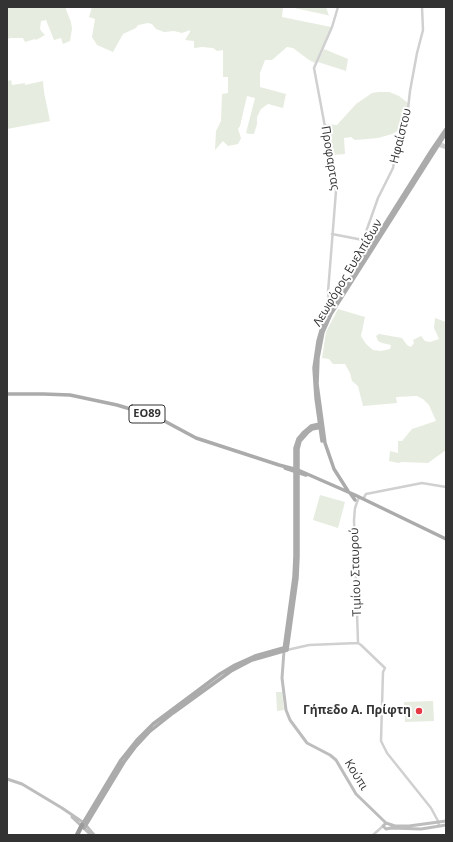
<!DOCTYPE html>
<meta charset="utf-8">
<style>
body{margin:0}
#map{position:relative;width:453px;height:842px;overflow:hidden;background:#fff;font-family:"Open Sans",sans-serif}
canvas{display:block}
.frame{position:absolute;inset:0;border:8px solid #333;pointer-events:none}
</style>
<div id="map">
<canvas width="453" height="842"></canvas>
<div class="frame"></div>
</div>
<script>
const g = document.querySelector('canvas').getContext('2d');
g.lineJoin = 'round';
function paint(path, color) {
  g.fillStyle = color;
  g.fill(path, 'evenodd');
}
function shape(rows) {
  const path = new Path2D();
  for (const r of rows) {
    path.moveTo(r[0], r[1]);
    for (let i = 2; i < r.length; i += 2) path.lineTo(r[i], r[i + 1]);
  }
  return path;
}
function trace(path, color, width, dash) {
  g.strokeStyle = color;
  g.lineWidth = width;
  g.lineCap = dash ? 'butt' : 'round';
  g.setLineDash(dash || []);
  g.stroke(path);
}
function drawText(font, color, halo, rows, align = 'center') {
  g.font = font + ' "Open Sans",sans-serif';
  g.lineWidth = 4;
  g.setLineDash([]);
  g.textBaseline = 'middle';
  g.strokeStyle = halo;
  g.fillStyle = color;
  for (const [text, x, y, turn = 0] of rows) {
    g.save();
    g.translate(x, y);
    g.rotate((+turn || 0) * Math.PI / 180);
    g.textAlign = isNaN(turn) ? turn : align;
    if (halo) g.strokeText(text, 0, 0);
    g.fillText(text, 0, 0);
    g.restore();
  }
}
paint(shape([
 [7,7,65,7,71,22,72,29,70,41,63,44,61,38,54,40,46,20,41,21,40,29,42,32,45,35,36,40,35,39,25,42,23,38,10,38,8,39,7,46],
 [92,7,283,7,282,17,331,27,315,63,309,60,293,48,287,47,272,60,265,60,260,73,260,87,286,94,283,108,268,104,261,109,257,117,257,124,254,134,250,134,246,133,255,98,247,96,240,126,238,129,241,138,238,144,228,146,223,141,215,150,216,131,221,121,222,94,228,93,228,77,223,77,223,50,217,51,213,48,202,47,194,48,194,41,185,40,190,32,190,30,182,33,174,31,164,32,156,29,152,24,148,23,138,25,136,28,123,34,113,52,97,45,92,37,95,19,89,17],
 [290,7,326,7,329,16,327,15],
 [324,49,348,59,346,71,318,62],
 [11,80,12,85,25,83,25,85,43,81,44,92,50,121,7,129,7,81],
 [379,92,389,92,399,96,408,103,406,115,403,128,392,134,378,138,355,140,351,137,344,138,345,154,333,155,325,124,337,125,356,104,372,93],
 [338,309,365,317,361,336,366,344,373,350,381,351,390,349,391,345,382,343,378,341,376,336,379,334,402,338,407,345,411,347,414,343,413,340,421,336,425,341,430,342,439,339,434,328,435,318,446,322,446,450,428,463,402,462,398,463,389,461,390,451,398,453,398,441,402,441,412,429,436,421,429,405,423,399,417,396,396,397,397,403,363,406,358,386,352,381,350,373,345,364,333,364,329,359,322,358,326,332],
 [320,495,345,502,338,528,313,520],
 [276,692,282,692,284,710,277,711],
 [433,701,434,721,405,722,404,702]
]), '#e6ecdf');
trace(shape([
 [439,143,446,146],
 [437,145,446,148],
 [332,234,363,240],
 [358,268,356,265,356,260,378,198,393,168,397,148,407,118,410,91,417,53,423,30,422,7],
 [328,311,330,308,328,292,336,191,331,159,314,68,332,27,338,7],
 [363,499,366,494,422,483,446,487],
 [358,643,361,645,385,668,383,672,381,741,387,753,431,808,438,821,439,826],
 [358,643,354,520,355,508,359,497],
 [287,650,309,645,358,643],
 [373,835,383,826]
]), '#d0d0d0', 2.5);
trace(shape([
 [284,651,282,678,286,710,290,720,307,743,330,755,336,760,356,794,386,823],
 [7,779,22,784,62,808,84,823,94,835],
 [72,817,91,835],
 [446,821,409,826,395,826,386,823,383,826,386,829,391,828,421,829,446,825]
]), '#bdbdbd', 3);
trace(shape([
 [7,394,43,394,70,395,117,405,157,417,196,438,279,465,298,470,355,495,446,539],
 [322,441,316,398,314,368,318,341,322,327,329,313,431,151,446,129],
 [285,468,306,475],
 [348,491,334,469,325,443,317,384,318,358,323,332,331,314,446,133],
 [350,493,355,500],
 [284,650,294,577,295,556,295,448,298,439,304,432,311,426,320,424],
 [82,825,121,760,137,740,153,724,220,674,235,665,255,656,287,647],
 [84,828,124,762,136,746,149,732,173,713,231,671,252,660,287,650,297,578,298,557,298,449,300,441,308,432,312,429,322,427]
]), '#ababab', 3.5);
trace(shape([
 [77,835,82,825]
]), '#9a9a9a', 4.5);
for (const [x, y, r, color] of [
 [419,711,4,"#e63946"]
]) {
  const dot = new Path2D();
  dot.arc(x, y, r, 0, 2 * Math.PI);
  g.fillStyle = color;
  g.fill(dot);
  trace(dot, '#fff', 1.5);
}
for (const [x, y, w] of [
 [147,414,36]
]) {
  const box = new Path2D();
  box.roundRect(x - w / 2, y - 9, w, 18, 3);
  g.fillStyle = '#fff';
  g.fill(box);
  trace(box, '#333', 1);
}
drawText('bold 11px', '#333', null, [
 ["ΕΟ89",147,414]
]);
drawText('12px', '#333', '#fff', [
 ["Ηφαίστου",401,136,-76],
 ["Προφαρτας",330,158,81],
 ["Λεωφόρος Ευελπίδων",348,273,-59],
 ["Τιμίου Σταυρού",356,572,-92],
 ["Κούπι",356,775,58]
]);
drawText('bold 12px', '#333', '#fff', [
 ["Γήπεδο Α. Πρίφτη",411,711]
], 'right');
</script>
